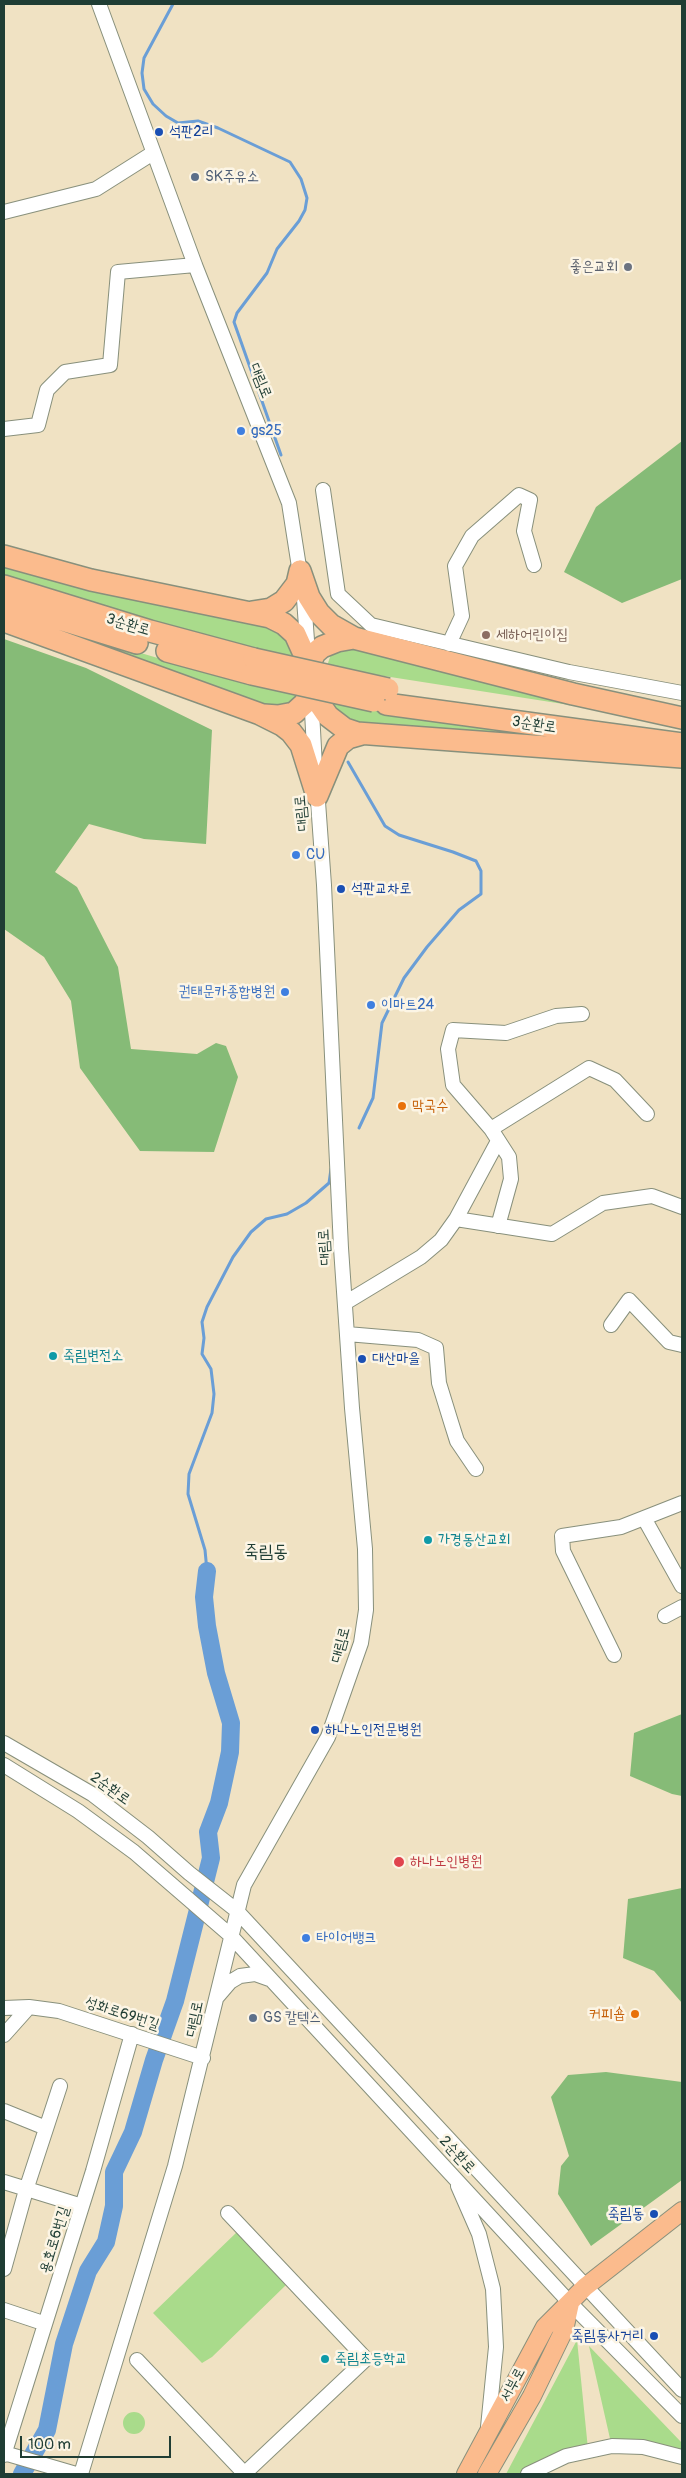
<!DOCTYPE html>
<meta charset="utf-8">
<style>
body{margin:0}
#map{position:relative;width:686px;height:2478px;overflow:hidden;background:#f0e2c3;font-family:Pangolin,sans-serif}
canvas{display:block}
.frame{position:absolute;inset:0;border:5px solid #1f3d34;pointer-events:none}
.scale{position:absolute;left:20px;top:2436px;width:151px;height:22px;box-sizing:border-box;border:2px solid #1f3d34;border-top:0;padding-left:6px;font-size:15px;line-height:18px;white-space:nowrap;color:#1f3d34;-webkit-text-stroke:4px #fcf5e5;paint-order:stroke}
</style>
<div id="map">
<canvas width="686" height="2478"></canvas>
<div class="frame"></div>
<div class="scale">100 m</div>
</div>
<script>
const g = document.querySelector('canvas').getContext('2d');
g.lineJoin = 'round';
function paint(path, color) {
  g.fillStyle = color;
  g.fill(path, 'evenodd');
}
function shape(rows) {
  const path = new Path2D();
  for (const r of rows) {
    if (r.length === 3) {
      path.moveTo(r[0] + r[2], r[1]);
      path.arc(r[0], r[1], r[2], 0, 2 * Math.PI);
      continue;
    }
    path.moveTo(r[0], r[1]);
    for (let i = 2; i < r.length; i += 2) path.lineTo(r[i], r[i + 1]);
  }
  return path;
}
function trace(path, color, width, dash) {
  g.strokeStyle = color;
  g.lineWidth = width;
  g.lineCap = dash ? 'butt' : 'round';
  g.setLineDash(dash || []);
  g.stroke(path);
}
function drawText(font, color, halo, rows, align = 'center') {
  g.font = font + ' Pangolin,"Poor Story",sans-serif';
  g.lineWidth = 5;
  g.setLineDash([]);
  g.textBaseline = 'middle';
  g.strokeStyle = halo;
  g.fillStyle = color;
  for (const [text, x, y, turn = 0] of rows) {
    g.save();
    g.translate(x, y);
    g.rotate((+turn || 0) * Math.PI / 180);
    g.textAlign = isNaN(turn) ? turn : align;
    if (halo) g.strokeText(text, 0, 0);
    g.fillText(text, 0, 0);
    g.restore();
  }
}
paint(shape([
 [4,562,277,626,293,646,299,699,289,709,238,702,4,607,124,648,252,686,256,652,4,577],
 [342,645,653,718,352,671,349,706,656,749,363,729,332,710,328,663,332,651],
 [237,2232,286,2285,212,2357,202,2363,153,2313],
 [577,2340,588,2449,523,2474,506,2474],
 [589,2346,682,2443,682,2455,611,2443],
 [134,2423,11]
]), '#a9db8b');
paint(shape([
 [682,441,682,579,622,603,564,572,596,507],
 [4,639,86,668,212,730,206,844,144,839,89,824,55,872,77,887,118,967,131,1049,197,1054,216,1043,226,1046,238,1077,214,1152,140,1151,80,1068,71,1001,44,957,4,929],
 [682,1714,682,1796,672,1794,630,1776,634,1733],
 [682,1888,682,2003,654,1971,623,1958,628,1899],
 [606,2072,682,2082,682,2180,591,2246,558,2194,561,2166,569,2156,551,2097,568,2075]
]), '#86bb77');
trace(shape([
 [173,4,144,58,142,73,144,89,153,104,166,116,178,123,198,121,218,128,290,162,301,179,307,198,305,210,299,221,277,249,267,273,237,313,234,322,281,455],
 [348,762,385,826,399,835,453,852,476,861,481,871,481,894,459,910,427,947,404,978,382,1023,373,1098,359,1128],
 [207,1571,205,1550,188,1494,189,1474,212,1413,214,1394,211,1369,202,1354,204,1338,202,1322,207,1307,233,1257,251,1232,266,1219,287,1214,306,1203,329,1183,331,1169]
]), '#6a9ed6', 3);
trace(shape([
 [22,2474,47,2430,64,2344,88,2271,106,2242,114,2206,114,2172,133,2132,154,2060,175,2001,211,1858,208,1832,219,1803,230,1752,231,1723,216,1673,207,1626,204,1597,207,1571]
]), '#6a9ed6', 18);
const minor = shape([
 [99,4,195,265,289,503,304,599,308,654],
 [4,212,96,189,153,153],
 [4,429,38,425,47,390,65,372,110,365,118,272,195,265],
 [323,490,338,594,371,625,569,672,682,693],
 [449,644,462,616,455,566,472,536,519,495,530,500,524,531,534,565],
 [311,693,315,767],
 [491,1129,589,1068,615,1080,647,1114],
 [456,1219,498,1141],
 [498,1226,511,1179,509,1157,491,1129,453,1085,448,1049,453,1030,506,1033,556,1016,582,1014],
 [345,1303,421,1257,441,1240,456,1219,552,1234,603,1203,652,1196,682,1207],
 [611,1325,629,1300,669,1342,682,1345],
 [347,1334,418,1340,436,1348,439,1383,451,1422,457,1441,476,1469],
 [644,1518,682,1586],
 [665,1616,682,1607],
 [614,1655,563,1551,562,1536,621,1527,682,1503],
 [4,1743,92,1794,148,1837,189,1873,236,1910,682,2390],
 [4,1765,78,1811,134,1852,230,1935,570,2303,682,2416],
 [218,1996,230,1982,240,1976,255,1974,269,1979],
 [29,2007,59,2011,203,2058],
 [4,2008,29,2007,4,2035],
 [4,2111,46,2128],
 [4,2182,82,2206],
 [458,2186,479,2234,493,2289,496,2347,488,2427],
 [228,2213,366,2359,244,2474],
 [4,2269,26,2190,60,2086],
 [4,2310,43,2323],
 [137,2360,245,2474],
 [4,2453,76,2474],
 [4,2455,93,2171,132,2034],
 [81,2474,175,2166,244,1885,328,1737,361,1643,366,1610,365,1549,352,1408,341,1248,324,885,317,788],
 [528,2474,566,2456,612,2446,643,2447,682,2457]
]);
const major = shape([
 [466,2474,545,2327,585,2287,682,2211],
 [487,2474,532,2396,564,2330,570,2303]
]);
const highway = shape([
 [4,556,91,580,270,617,284,624,295,634,309,665],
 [300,571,309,597,319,613,331,625,354,638,573,694,682,718],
 [4,586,150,631,254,659],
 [4,602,137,643],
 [252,612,271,609,284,601,297,584,300,571],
 [4,621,260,714,282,725,291,732,301,745,317,796],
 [167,651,252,674],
 [309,665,315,653,322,647,337,641,354,638],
 [310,690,328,716,345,729,357,733,682,757],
 [386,704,682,744],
 [264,715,278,716,294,713,305,703,310,690],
 [317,796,338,746,348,738,362,734]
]);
trace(minor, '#88907c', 16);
trace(major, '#88907c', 20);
trace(highway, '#88907c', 24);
trace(minor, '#fff', 14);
trace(major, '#fbbb8d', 18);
trace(highway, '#fbbb8d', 21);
const highwayBridge = shape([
 [254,659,388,689],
 [252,674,374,701]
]);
trace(highwayBridge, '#88907c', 24, []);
trace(highwayBridge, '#fbbb8d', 21);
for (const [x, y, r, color] of [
 [159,132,5,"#1a4fb4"],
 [195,177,5,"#5c6f8a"],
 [628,267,5,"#6b7280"],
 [241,431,5,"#3f7fe0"],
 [486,635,5,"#8d6e63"],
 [296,855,5,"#3f7fe0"],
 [341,889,5,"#1a4fb4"],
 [285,992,5,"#3f7fe0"],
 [371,1005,5,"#3f7fe0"],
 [402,1106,5,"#e8710a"],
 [53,1356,5,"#0f9aa8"],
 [362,1359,5,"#1a4fb4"],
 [428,1540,5,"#0f9aa8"],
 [315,1730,5,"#1a4fb4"],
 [399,1862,6,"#e0444e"],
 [306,1938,5,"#3f7fe0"],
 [635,2014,5,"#e8710a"],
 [253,2018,5,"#5c6f8a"],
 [654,2214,5,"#1a4fb4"],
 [654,2336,5,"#1a4fb4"],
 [325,2359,5,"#0f9aa8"]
]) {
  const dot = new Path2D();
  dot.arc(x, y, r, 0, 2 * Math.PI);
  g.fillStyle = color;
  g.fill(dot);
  trace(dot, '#fcf5e5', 2);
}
drawText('15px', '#164399', '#fcf5e5', [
 ["석판2리",169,132],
 ["석판교차로",351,889],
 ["대산마을",372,1359],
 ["하나노인전문병원",325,1730],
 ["죽림동",644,2214,"right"],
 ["죽림동사거리",644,2336,"right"]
], 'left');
drawText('15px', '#4e5e75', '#fcf5e5', [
 ["SK주유소",205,177],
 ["GS 칼텍스",263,2018]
], 'left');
drawText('15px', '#5b616d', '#fcf5e5', [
 ["좋은교회",618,267]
], 'right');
drawText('15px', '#1f3d34', '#fcf5e5', [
 ["대림로",260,381,68],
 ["3순환로",128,625,16],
 ["3순환로",534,725,8],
 ["대림로",302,813,-95],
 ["대림로",325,1247,-93],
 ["대림로",341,1645,-75],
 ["2순환로",110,1789,35],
 ["성화로69번길",122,2014,18],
 ["대림로",195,2019,-78],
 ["2순환로",457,2155,47],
 ["용호로6번길",55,2240,-73],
 ["서부로",513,2385,-62]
]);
drawText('15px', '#366cbe', '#fcf5e5', [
 ["gs25",251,431],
 ["CU",306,855],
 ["권태문카종합병원",275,992,"right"],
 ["이마트24",381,1005],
 ["타이어뱅크",316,1938]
], 'left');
drawText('15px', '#785e54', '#fcf5e5', [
 ["세하어린이집",496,635]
], 'left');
drawText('15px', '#c56008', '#fcf5e5', [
 ["막국수",412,1106],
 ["커피숍",625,2014,"right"]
], 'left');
drawText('15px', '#0d838f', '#fcf5e5', [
 ["죽림변전소",63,1356],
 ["가경동산교회",438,1540],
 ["죽림초등학교",335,2359]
], 'left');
drawText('15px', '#be3a42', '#fcf5e5', [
 ["하나노인병원",410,1862]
], 'left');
drawText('18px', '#1f3d34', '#fcf5e5', [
 ["죽림동",266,1552]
]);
</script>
